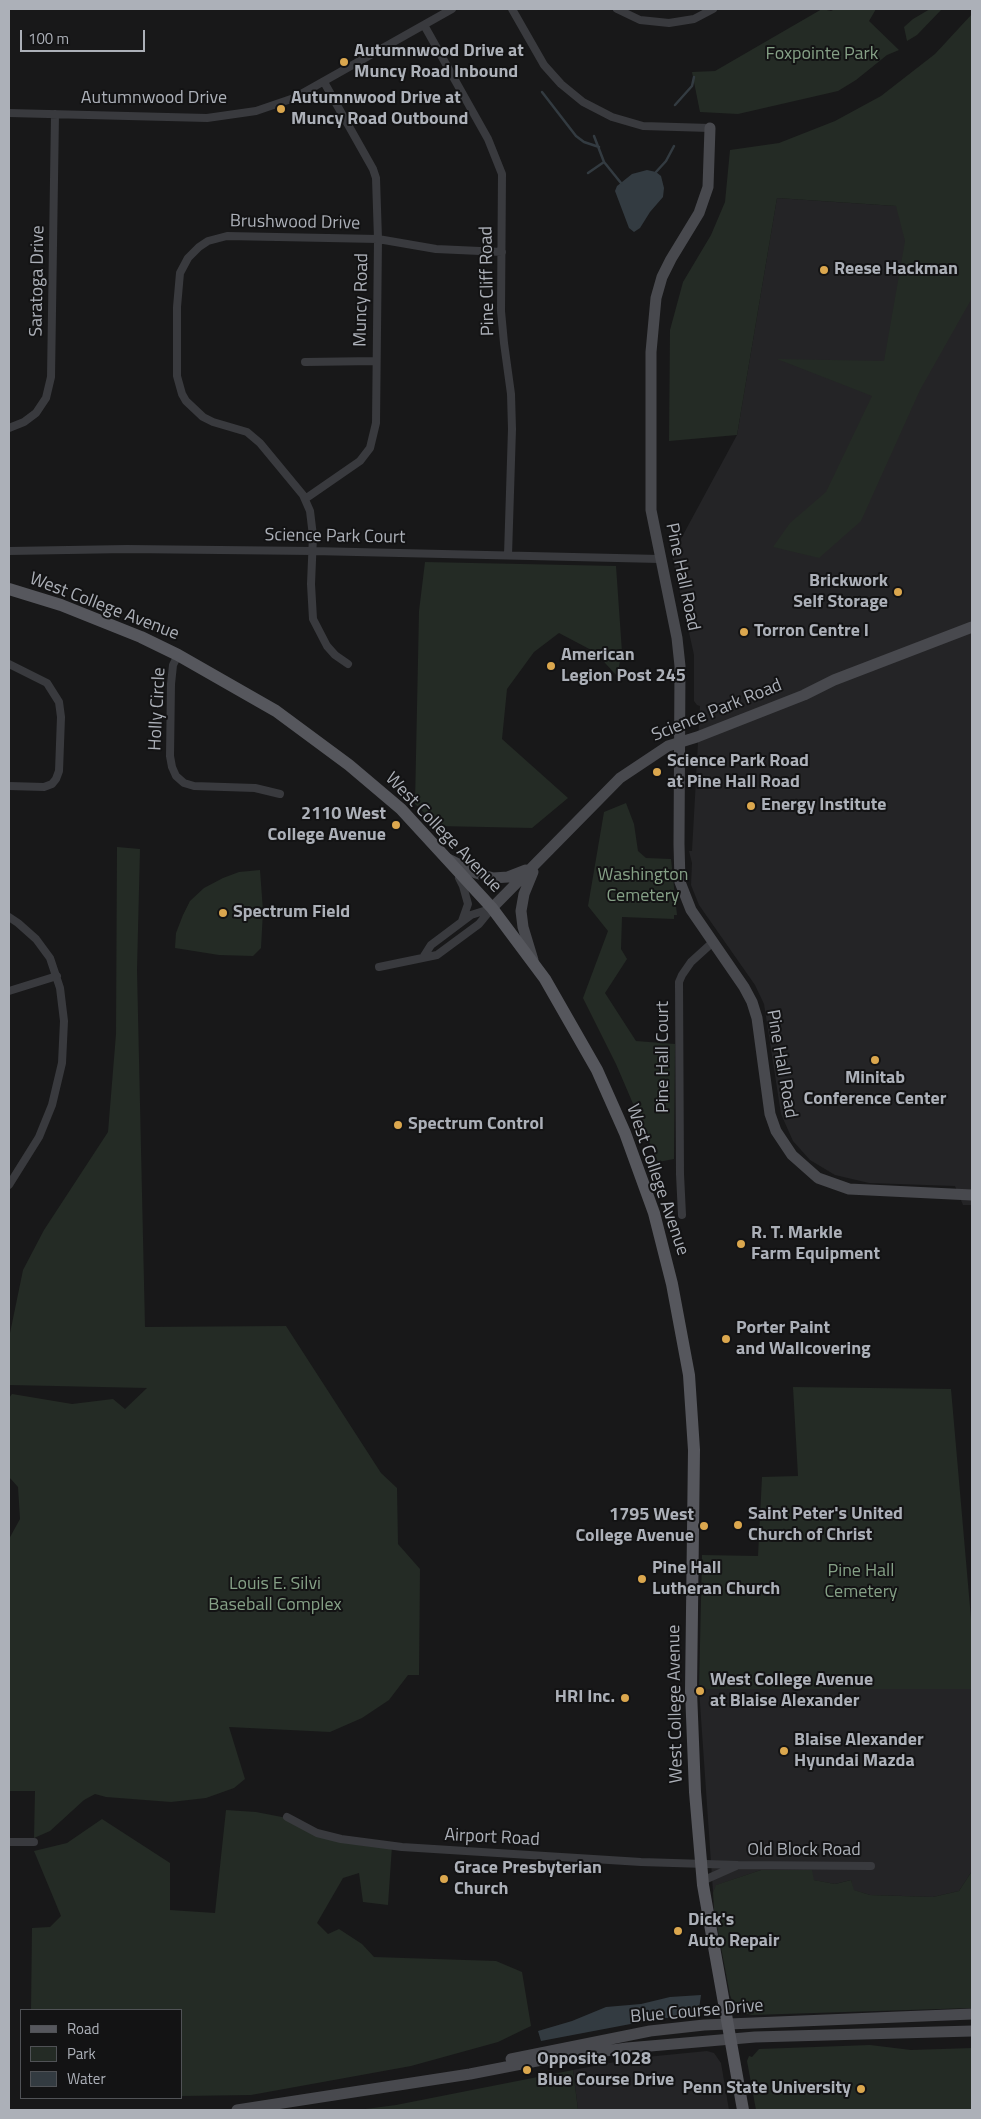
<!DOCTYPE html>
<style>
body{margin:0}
#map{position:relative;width:981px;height:2119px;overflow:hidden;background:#181819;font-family:"Titillium Web",sans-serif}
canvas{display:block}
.frame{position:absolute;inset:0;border:10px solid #acb0b8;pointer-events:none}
.legend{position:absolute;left:20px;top:2009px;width:162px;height:90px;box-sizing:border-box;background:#131314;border:1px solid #505256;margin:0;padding:6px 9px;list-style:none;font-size:15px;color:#acb0b8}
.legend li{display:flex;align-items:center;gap:10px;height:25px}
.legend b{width:25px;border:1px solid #505256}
.scale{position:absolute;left:20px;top:30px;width:125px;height:22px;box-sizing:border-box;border:2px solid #acb0b8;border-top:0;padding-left:6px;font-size:15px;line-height:18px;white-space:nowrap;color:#acb0b8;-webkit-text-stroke:4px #131314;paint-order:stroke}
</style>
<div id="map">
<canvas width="981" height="2119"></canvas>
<div class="frame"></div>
<ul class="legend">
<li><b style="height:6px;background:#56575d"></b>Road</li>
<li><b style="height:14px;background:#242b25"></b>Park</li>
<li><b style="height:14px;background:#333b41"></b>Water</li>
</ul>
<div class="scale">100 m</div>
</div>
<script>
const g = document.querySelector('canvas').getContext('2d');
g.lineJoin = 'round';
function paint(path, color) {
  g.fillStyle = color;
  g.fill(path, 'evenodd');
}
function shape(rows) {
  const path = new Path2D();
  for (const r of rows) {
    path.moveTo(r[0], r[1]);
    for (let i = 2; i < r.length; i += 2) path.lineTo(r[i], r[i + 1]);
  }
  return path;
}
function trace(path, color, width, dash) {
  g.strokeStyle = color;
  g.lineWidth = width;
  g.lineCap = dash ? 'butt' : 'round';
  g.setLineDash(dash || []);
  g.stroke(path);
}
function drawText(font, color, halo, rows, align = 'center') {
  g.font = font + ' "Titillium Web",sans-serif';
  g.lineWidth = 4;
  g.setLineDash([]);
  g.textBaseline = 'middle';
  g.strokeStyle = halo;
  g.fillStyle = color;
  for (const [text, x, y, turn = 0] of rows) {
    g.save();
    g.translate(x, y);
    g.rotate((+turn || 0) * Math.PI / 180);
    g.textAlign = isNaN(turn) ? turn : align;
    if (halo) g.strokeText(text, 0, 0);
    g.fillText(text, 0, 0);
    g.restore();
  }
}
paint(shape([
 [777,198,896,206,972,206,972,1205,963,1205,955,1186,869,1183,835,1175,810,1160,793,1141,781,1114,764,1004,755,985,699,905,691,885,692,863,689,851,692,851,700,706,697,705,694,701,694,655,671,551,677,551,676,548,737,435],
 [699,1689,972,1689,972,1871,959,1891,933,1897,870,1895,853,1890,851,1880,835,1884,813,1880,811,1870,761,1870,717,1885,713,1892],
 [707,2051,714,2053,721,2063,729,2110,578,2110,573,2070,636,2058]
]), '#242426');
paint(shape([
 [822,9,831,11,835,9,876,9,869,21,899,50,887,55,856,80,838,91,738,114,700,112,692,72,715,71],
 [930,9,942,9,917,35,907,41,904,27,913,19],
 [972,14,972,298,920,390,861,521,819,558,773,547,790,523,826,492,872,396,777,359,884,361,905,241,896,206,777,198,737,435,669,441,670,330,683,282,711,235,725,202,730,150,779,143,835,121,881,96,935,54],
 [425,562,616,566,622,652,617,676,595,652,559,633,534,652,507,689,502,739,568,798,532,828,438,826,415,804,419,611],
 [626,803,634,824,638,851,646,858,671,859,677,915,674,915,674,919,622,917,621,949,627,959,605,993,636,1041,675,1044,674,1159,658,1162,616,1064,583,998,608,931,588,906,604,812],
 [117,847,140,849,137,970,145,1327,286,1326,381,1473,397,1488,398,1544,420,1569,419,1675,408,1675,389,1700,362,1718,330,1732,229,1727,245,1779,234,1788,206,1798,171,1802,106,1797,95,1794,84,1800,50,1831,34,1838,35,1791,9,1791,9,1539,20,1519,18,1487,9,1477,9,1398,12,1394,72,1404,113,1399,125,1409,147,1388,9,1385,9,1338,23,1270,44,1230,108,1132,116,1034],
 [260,870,263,911,261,948,253,956,219,955,175,948,176,933,183,915,190,901,204,888,223,878,239,872],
 [793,1387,951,1389,972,1630,972,1689,699,1689,702,1555,758,1556,762,1477,798,1476],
 [226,1810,256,1812,287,1818,306,1829,392,1846,388,1905,363,1902,359,1873,343,1878,317,1923,328,1934,339,1929,362,1944,374,1957,496,1961,522,1972,531,2026,498,2042,411,2066,251,2095,181,2096,181,2010,31,2010,32,1928,50,1927,61,1916,34,1851,67,1843,102,1819,170,1863,170,1910,215,1913],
 [761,1870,812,1870,814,1880,835,1884,851,1880,854,1890,870,1895,933,1897,959,1891,972,1871,972,2008,752,2015,744,2013,745,2010,737,2004,734,2006,730,1995,714,1910,713,1892,716,1885],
 [870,2045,911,2050,972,2048,972,2110,756,2110,747,2061,749,2056,752,2057,759,2049],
 [573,2070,578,2110,358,2110,396,2105]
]), '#242b25');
paint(shape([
 [647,170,656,172,661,176,664,188,663,197,650,212,640,228,634,232,629,228,615,191,617,186,632,174],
 [701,1995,699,2009,695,2015,657,2019,541,2041,538,2031,572,2021,606,2007,641,2004,670,1997]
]), '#333b41');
trace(shape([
 [542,92,576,136,584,142,599,147],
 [675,105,692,86,694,77],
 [594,136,604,162,621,183],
 [656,172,666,161,674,146],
 [588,173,604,162]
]), '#333b41', 2.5);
trace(shape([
 [512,9,544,65,561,84,583,102,612,117,643,126,710,128],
 [617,9,640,20,669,23,694,19,713,9],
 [424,25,488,139,502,174,501,311,504,343,511,394,512,429,508,555],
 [9,113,207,118,256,111,294,98,452,9],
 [305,362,376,361],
 [9,428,24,422,36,413,46,398,51,377,55,114],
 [305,499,360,461,370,448,376,423,378,239,376,178,373,169,324,82],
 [9,551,127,549,313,551,660,559],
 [178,655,173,665,171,684,170,756,172,767,176,776,184,783,194,786,255,788,280,794],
 [9,664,47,683,59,702,61,717,59,771,56,779,52,784,44,787,9,786],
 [348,664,335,655,327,646,313,619,311,584,313,536,310,511,303,495,260,443,247,432,213,422,203,417,186,401,182,394,177,376,177,307,180,273,188,258,199,247,208,241,227,236,378,239,436,249,502,252],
 [459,878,463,886,468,904,462,921],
 [9,917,18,923,36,939,50,958,60,988,64,1021,62,1063,52,1105,39,1137,9,1185],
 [424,956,431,945,471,915,490,909],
 [379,967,437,955,479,924,492,908],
 [9,991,57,976],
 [682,1215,680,1174,679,982,682,975,691,962,713,942],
 [287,1817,317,1833,341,1839,402,1847,641,1862,738,1865,871,1866],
 [9,1842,34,1842],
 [702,1881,736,1866]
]), '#393a3e', 8);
trace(shape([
 [710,128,708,187,699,213,671,259,662,277,656,298,651,352,651,510,677,638,680,666,679,844,680,882,691,910,744,987,752,1002,757,1018,770,1114,776,1131,792,1155,818,1178,849,1189,972,1195],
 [448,859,476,873,493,878,508,877,526,870],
 [492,908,620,778,668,746,697,737,804,695,834,680,972,627],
 [533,960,523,927,521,911,524,894,533,872],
 [511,2059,650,2031,704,2025,972,2014],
 [237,2110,470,2074,547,2059,627,2048,755,2037,972,2031]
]), '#48494e', 11);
trace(shape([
 [9,589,61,605,141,637,178,655,276,711,349,765,401,809,492,908,545,979,597,1070,625,1133,654,1213,672,1284,689,1375,694,1450,691,1691,695,1792,703,1885,743,2110]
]), '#56575d', 12);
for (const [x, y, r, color] of [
 [344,62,5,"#dba74e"],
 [281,109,5,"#dba74e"],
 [824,270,5,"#dba74e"],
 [898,592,5,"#dba74e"],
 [744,632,5,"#dba74e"],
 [551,666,5,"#dba74e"],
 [657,772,5,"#dba74e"],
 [751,806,5,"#dba74e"],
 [396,825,5,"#dba74e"],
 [223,913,5,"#dba74e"],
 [875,1060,5,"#dba74e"],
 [398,1125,5,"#dba74e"],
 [741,1244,5,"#dba74e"],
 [726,1339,5,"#dba74e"],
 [738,1525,5,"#dba74e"],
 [704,1526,5,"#dba74e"],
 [642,1579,5,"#dba74e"],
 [700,1691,5,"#dba74e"],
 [625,1698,5,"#dba74e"],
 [784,1751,5,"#dba74e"],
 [444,1879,5,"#dba74e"],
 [678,1931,5,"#dba74e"],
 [527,2070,5,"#dba74e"],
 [861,2089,5,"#dba74e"]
]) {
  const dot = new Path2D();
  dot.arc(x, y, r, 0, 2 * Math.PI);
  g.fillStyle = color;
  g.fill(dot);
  trace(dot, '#131314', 2);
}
drawText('bold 18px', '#acb0b8', '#131314', [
 ["Autumnwood Drive at",354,52],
 ["Muncy Road Inbound",354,73],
 ["Autumnwood Drive at",291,99],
 ["Muncy Road Outbound",291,120],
 ["Reese Hackman",834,270],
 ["Brickwork",888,582,"right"],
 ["Self Storage",888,603,"right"],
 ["Torron Centre I",754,632],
 ["American",561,656],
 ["Legion Post 245",561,677],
 ["Science Park Road",667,762],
 ["at Pine Hall Road",667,783],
 ["Energy Institute",761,806],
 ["2110 West",386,815,"right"],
 ["College Avenue",386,836,"right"],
 ["Spectrum Field",233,913],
 ["Minitab",875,1079,"center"],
 ["Conference Center",875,1100,"center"],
 ["Spectrum Control",408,1125],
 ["R. T. Markle",751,1234],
 ["Farm Equipment",751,1255],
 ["Porter Paint",736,1329],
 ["and Wallcovering",736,1350],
 ["Saint Peter's United",748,1515],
 ["Church of Christ",748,1536],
 ["1795 West",694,1516,"right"],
 ["College Avenue",694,1537,"right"],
 ["Pine Hall",652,1569],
 ["Lutheran Church",652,1590],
 ["West College Avenue",710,1681],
 ["at Blaise Alexander",710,1702],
 ["HRI Inc.",615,1698,"right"],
 ["Blaise Alexander",794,1741],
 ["Hyundai Mazda",794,1762],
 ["Grace Presbyterian",454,1869],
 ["Church",454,1890],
 ["Dick's",688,1921],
 ["Auto Repair",688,1942],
 ["Opposite 1028",537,2060],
 ["Blue Course Drive",537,2081],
 ["Penn State University",851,2089,"right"]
], 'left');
drawText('18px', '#85a086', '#131314', [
 ["Foxpointe Park",822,55],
 ["Washington",643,876],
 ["Cemetery",643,897],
 ["Pine Hall",861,1572],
 ["Cemetery",861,1593],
 ["Louis E. Silvi",275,1585],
 ["Baseball Complex",275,1606]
]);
drawText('18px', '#acb0b8', '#131314', [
 ["Autumnwood Drive",154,99],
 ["Brushwood Drive",295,223,1],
 ["Saratoga Drive",38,281,-89],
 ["Pine Cliff Road",488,281,-91],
 ["Muncy Road",362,300,-89],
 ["Science Park Court",335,537,1],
 ["Pine Hall Road",682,577,78],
 ["West College Avenue",104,607,21],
 ["Holly Circle",158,709,-87],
 ["Science Park Road",717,711,-22],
 ["West College Avenue",443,833,46],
 ["Pine Hall Court",664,1057,-90],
 ["Pine Hall Road",781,1064,80],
 ["West College Avenue",657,1180,71],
 ["West College Avenue",676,1704,-91],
 ["Airport Road",492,1838,3],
 ["Old Block Road",804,1851],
 ["Blue Course Drive",697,2012,-5]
]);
</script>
